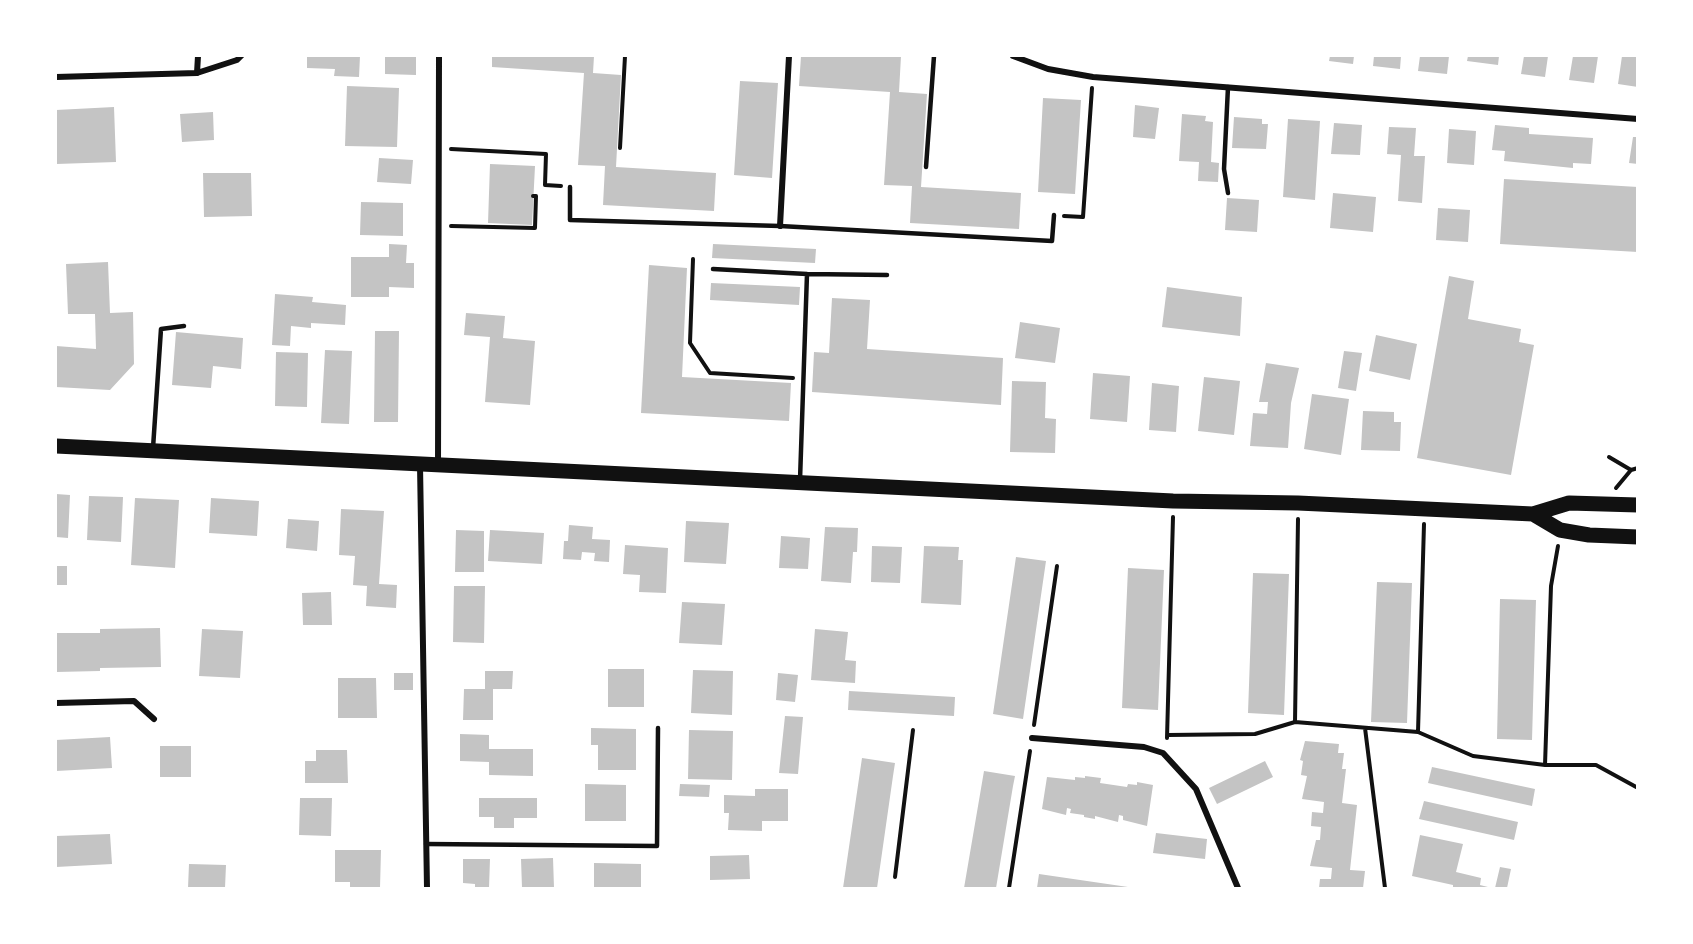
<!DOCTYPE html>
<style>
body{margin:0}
#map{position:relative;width:1693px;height:944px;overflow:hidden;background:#fff;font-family:Literata,serif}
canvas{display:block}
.frame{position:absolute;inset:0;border:57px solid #fff;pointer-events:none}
</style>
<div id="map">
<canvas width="1693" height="944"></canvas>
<div class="frame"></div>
</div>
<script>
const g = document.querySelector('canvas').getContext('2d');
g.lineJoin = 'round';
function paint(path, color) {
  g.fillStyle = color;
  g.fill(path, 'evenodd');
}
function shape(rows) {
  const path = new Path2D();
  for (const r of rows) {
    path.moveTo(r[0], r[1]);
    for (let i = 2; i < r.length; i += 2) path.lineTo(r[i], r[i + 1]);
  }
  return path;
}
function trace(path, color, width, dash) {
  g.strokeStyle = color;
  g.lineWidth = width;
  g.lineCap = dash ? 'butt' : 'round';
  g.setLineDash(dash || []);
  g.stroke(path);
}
paint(shape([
 [307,56,360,56,359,77,334,76,335,69,307,68],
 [385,56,416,56,416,75,385,74],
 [492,56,594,56,593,73,621,75,616,167,716,173,714,211,603,205,605,166,578,165,584,73,492,67],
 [801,56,901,56,899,92,927,94,921,187,1021,193,1019,229,910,223,912,186,884,185,890,92,799,86],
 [1330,56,1354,56,1353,64,1329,61],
 [1374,56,1401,56,1400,69,1373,66],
 [1420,56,1449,56,1447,74,1418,71],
 [1468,56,1499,56,1498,65,1467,61],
 [1524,56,1548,56,1545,77,1521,74],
 [1573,56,1598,56,1594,83,1569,80],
 [1622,56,1638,56,1638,87,1618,84],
 [740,81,778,83,772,178,734,175],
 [347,86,399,88,397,147,345,146],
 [1043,98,1081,100,1075,194,1038,192],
 [1135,105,1159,108,1155,139,1133,137],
 [114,107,116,162,56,164,56,110],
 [213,112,214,140,182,142,180,114],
 [1182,114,1206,116,1205,121,1213,122,1211,162,1219,163,1218,182,1198,181,1199,162,1179,161],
 [1234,117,1262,119,1262,124,1268,124,1266,149,1232,148],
 [1288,119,1320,121,1315,200,1283,197],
 [1334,123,1362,125,1360,155,1331,154],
 [1495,125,1529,128,1529,134,1593,138,1591,164,1573,163,1573,168,1504,161,1505,151,1492,150],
 [1389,127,1416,128,1414,156,1425,156,1422,203,1398,201,1401,155,1387,154],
 [1449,129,1476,131,1474,165,1447,163],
 [1633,137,1638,137,1638,164,1629,163],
 [379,158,413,160,411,184,377,182],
 [490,164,535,166,532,225,488,223],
 [203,173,251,173,252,216,204,217],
 [1504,179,1638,187,1638,252,1500,244],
 [1333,193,1376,197,1373,232,1330,228],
 [1227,198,1259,200,1257,232,1225,230],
 [361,202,403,203,403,236,360,235],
 [1438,208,1470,210,1468,242,1436,240],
 [389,244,407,245,406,263,414,263,414,288,389,287,389,297,351,297,351,257,389,257],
 [713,244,816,249,815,263,712,258],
 [108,262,110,313,133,312,134,364,110,390,56,387,56,346,96,349,95,314,68,314,66,264],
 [649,265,687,268,682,377,791,383,789,421,641,413],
 [1449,276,1474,281,1468,319,1521,329,1519,342,1534,345,1511,475,1417,458],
 [711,283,800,287,799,305,710,300],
 [1167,287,1242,297,1240,336,1162,327],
 [275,294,313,297,312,302,346,305,345,325,311,323,311,328,291,326,290,346,272,345],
 [832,298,870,300,867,349,1003,358,1001,405,812,392,814,352,829,353],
 [466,313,505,316,503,338,535,341,530,405,485,402,490,337,464,335],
 [1020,322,1060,328,1055,363,1015,358],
 [375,331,399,331,398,422,374,422],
 [176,332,243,338,241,369,213,366,211,388,172,385],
 [1376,335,1417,344,1410,380,1369,371],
 [325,350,352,351,349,424,321,423],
 [1344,351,1362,353,1356,391,1338,388],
 [276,352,308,353,307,407,275,406],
 [1266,363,1299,368,1291,403,1288,448,1250,446,1253,413,1267,414,1268,402,1259,402],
 [1093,373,1130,376,1127,422,1090,419],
 [1204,377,1240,381,1234,435,1198,431],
 [1012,381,1046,382,1045,418,1056,419,1055,453,1010,452],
 [1152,383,1179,386,1176,432,1149,430],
 [1312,394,1349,399,1341,455,1304,449],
 [1363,411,1394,412,1394,422,1401,422,1400,451,1361,450],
 [56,494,70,495,68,538,56,537],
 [89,496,123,497,121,542,87,540],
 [135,498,179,500,175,568,131,565],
 [211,498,259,501,257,536,209,533],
 [341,509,384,511,379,584,397,585,396,608,366,606,367,586,353,585,355,556,339,555],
 [288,519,319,521,317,551,286,548],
 [686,521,729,523,726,564,684,562],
 [569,525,593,527,592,539,610,540,609,562,594,561,595,553,582,552,581,560,563,559,564,541,568,541],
 [825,527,858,528,857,552,853,552,851,583,821,581],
 [456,530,484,531,484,572,455,572],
 [490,530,544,533,542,564,488,561],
 [781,536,810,538,808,569,779,568],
 [625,545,668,548,666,593,639,592,640,575,623,574],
 [872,546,902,547,900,583,871,582],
 [924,546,959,547,958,560,963,560,961,605,921,603],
 [1016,557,1046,561,1023,719,993,714],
 [56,566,67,566,67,585,56,585],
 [1128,568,1164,570,1158,710,1122,708],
 [1253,573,1289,574,1284,715,1248,713],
 [1377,582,1412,583,1407,723,1371,722],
 [454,586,485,586,484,643,453,642],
 [331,592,332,625,303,625,302,593],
 [1500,599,1536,600,1532,740,1497,739],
 [682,602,725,604,722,645,679,643],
 [160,628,161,667,100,668,100,671,56,672,56,633,100,633,100,629],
 [202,629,243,631,240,678,199,676],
 [815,629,848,632,845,660,856,661,855,683,811,680],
 [608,669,644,669,644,707,608,707],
 [693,670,733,671,732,715,691,713],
 [485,671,513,671,512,689,493,689,493,720,463,720,464,689,485,689],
 [394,673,413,673,413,690,394,690],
 [778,673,798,675,795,702,776,700],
 [338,678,376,678,377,718,338,718],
 [849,691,955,697,954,716,848,710],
 [785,716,803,717,798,774,779,773],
 [591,728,636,729,636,770,598,770,598,745,591,745],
 [689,730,733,731,732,780,688,779],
 [460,734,489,735,489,749,533,749,533,776,489,775,489,762,460,761],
 [110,737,112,768,56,771,56,740],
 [1305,741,1339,744,1338,753,1344,753,1342,769,1346,769,1342,803,1357,805,1350,870,1365,871,1363,888,1319,888,1320,879,1331,879,1332,868,1310,866,1316,840,1320,840,1321,827,1311,826,1312,812,1323,813,1324,802,1302,799,1307,776,1301,775,1303,761,1300,760],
 [160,746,191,746,191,777,160,777],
 [316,750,347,750,348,783,305,783,305,761,316,761],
 [862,758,895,763,893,776,877,888,843,888],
 [1265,761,1273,777,1217,804,1209,788],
 [1432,767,1535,789,1532,806,1428,783],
 [984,771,1015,776,1013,786,996,888,964,888],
 [1085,776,1101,778,1100,783,1127,787,1128,784,1137,785,1137,782,1153,785,1147,826,1123,820,1123,816,1119,815,1118,822,1095,816,1095,819,1084,817,1084,815,1070,813,1071,809,1067,808,1066,815,1042,809,1047,777,1075,780,1075,777,1085,778],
 [585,784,626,785,626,821,585,821],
 [680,784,710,785,709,797,679,796],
 [755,789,788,789,788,821,762,821,762,831,728,830,729,813,724,813,724,795,755,796],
 [300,798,332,798,331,836,299,835],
 [479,798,537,798,537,818,514,818,514,828,494,828,494,817,479,817],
 [1424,801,1518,822,1514,840,1419,819],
 [1156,833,1207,839,1205,859,1153,853],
 [110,834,112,864,56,867,56,836],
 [1420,835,1463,844,1456,872,1481,878,1480,885,1492,888,1453,888,1453,885,1412,876],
 [335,850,381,850,380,888,350,888,350,882,335,882],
 [749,855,750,879,710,880,710,856],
 [553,858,554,888,522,888,521,859],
 [463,859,490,859,489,888,475,888,475,884,463,883],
 [594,863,641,864,641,888,594,887],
 [189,864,226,865,225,888,188,888],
 [1500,867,1511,869,1507,888,1495,888],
 [1039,874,1128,887,1127,888,1037,888]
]), '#c4c4c4');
trace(shape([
 [620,148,625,56],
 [451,149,546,154,545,185,561,186],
 [1064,216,1083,217,1092,88],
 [451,226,535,228,536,196,533,196],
 [693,259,690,343,710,373,793,378],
 [1609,457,1631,470,1616,488],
 [1631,470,1638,468],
 [1295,722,1298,519],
 [1034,725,1057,566],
 [1365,728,1385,888],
 [1418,732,1424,524],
 [1168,735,1255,734,1295,722,1418,732,1473,756,1545,765,1596,765,1638,788],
 [1167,738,1173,517],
 [1545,765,1551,586,1558,546],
 [895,877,913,730],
 [1009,888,1030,751]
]), '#111', 4);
trace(shape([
 [1228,87,1224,169,1228,193],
 [926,167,934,56],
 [570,187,570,220,780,226,1052,241,1054,215],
 [713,269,807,274,800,480],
 [807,274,887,275],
 [153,448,161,329,184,326],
 [426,844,657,846,658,728]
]), '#111', 4.5);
trace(shape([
 [1013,56,1048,69,1093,77,1638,119],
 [197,73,198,56],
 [56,77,197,73,237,60,241,56],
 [780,226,789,56],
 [420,465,427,888],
 [438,465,439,56],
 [56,703,134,701,154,719],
 [1032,738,1144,747,1163,753,1196,789,1238,888]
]), '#111', 6);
trace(shape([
 [56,446,1173,501,1298,503,1533,514,1569,503,1638,505],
 [1533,514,1560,530,1589,535,1638,537]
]), '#111', 15);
</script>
